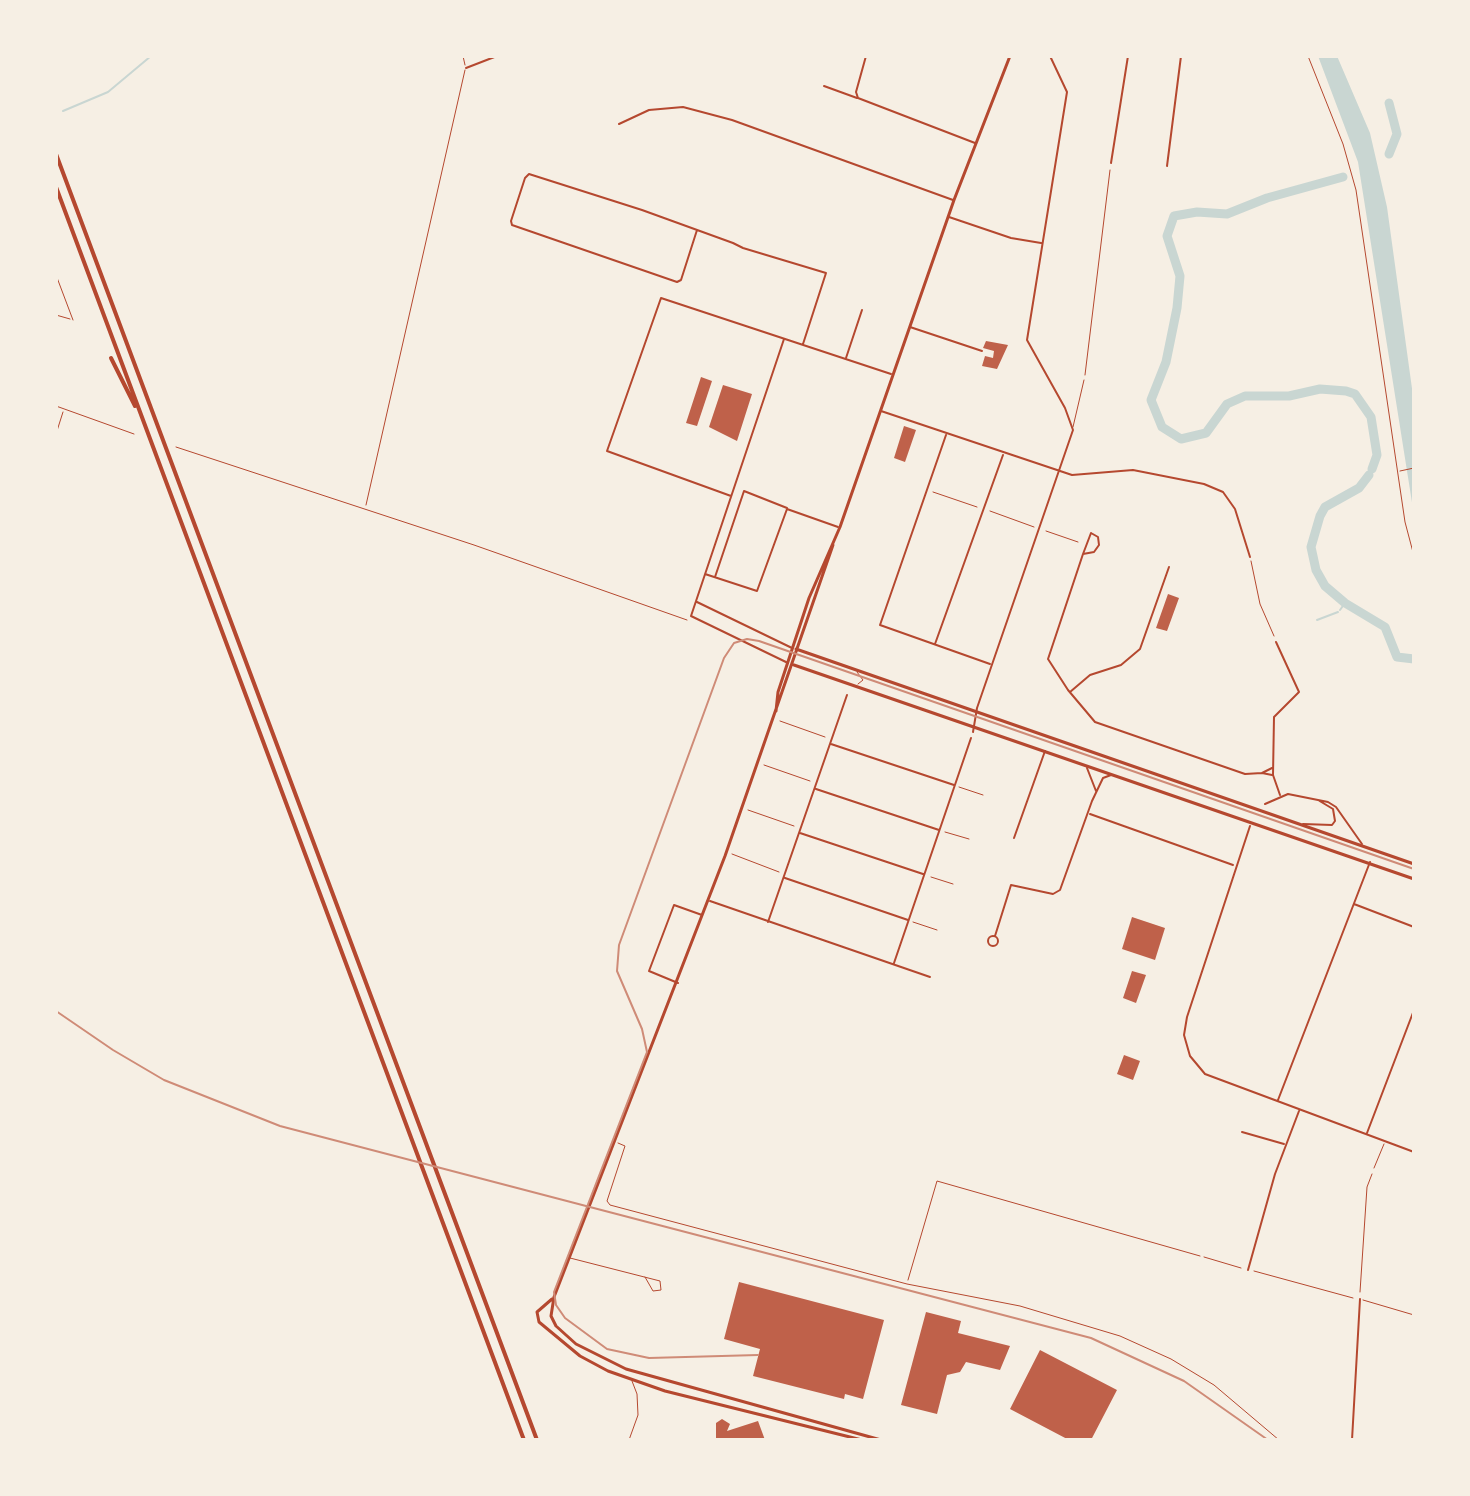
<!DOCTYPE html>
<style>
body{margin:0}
#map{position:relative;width:1470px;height:1496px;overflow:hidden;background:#f6efe4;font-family:"IBM Plex Serif",serif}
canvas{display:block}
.frame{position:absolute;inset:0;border:58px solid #f6efe4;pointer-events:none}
</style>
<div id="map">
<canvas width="1470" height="1496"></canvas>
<div class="frame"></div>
</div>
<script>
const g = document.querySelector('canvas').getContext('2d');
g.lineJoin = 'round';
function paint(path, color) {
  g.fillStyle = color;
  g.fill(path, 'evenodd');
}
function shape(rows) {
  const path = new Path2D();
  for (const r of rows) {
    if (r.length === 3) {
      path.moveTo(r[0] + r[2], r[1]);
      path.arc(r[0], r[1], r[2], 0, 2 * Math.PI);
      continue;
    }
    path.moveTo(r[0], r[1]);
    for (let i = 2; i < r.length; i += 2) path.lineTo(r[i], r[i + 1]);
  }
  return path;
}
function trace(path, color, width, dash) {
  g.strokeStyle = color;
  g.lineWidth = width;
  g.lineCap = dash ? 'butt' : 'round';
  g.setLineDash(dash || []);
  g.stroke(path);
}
paint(shape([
 [1318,56,1337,56,1370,133,1387,207,1414,403,1414,515,1358,162]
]), '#c9d6d2');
trace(shape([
 [63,111,108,92,151,56],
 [1340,610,1345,603],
 [1317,620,1338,612]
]), '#c9d6d2', 2);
trace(shape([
 [1389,154,1397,134,1389,103],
 [1343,177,1267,198,1227,214,1197,212,1174,216,1167,236,1180,276,1177,308,1166,362,1151,400,1162,427,1181,439,1206,433,1227,404,1245,396,1289,396,1320,389,1346,391,1355,394,1371,417,1377,455,1372,469],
 [1369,475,1359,488,1325,507,1320,516,1311,547,1316,570,1325,586,1345,603,1385,627,1397,657,1414,659]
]), '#c9d6d2', 9);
paint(shape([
 [986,341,1008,345,997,369,982,366,985,356,993,358,994,351,983,348],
 [701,377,712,381,697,426,686,423],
 [723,385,752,394,737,441,709,427],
 [904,426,916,430,905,462,894,458],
 [1168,594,1179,598,1167,631,1156,628],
 [1132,917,1165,928,1155,960,1122,949],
 [1132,971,1146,975,1136,1003,1123,998],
 [1124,1055,1140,1061,1133,1080,1117,1074],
 [739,1282,884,1320,863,1399,845,1394,844,1399,753,1376,760,1349,724,1339],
 [926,1312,961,1321,958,1333,1010,1346,1000,1370,966,1362,960,1372,947,1375,937,1414,901,1405],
 [1040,1350,1117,1390,1091,1440,1069,1440,1010,1409],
 [722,1419,730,1424,727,1431,758,1421,765,1440,716,1440,716,1423]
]), '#bf614a');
trace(shape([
 [1308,56,1343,144,1356,190,1405,522,1414,556],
 [1085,375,1110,170],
 [1400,471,1414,468],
 [933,492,977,507],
 [990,511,1034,527],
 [1046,531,1078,542],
 [1251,561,1260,604,1274,636],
 [780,721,825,737],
 [764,765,810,781],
 [959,787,983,795],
 [748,810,794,826],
 [945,832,969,839],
 [732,854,779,872],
 [931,877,953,884],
 [913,922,937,930],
 [1204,1257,1241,1268],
 [1254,1271,1353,1298],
 [1360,1292,1367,1187,1372,1174]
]), '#b5482f', 1);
trace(shape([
 [463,56,465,65],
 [56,275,73,320],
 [56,315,70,319],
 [56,406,134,434],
 [1073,427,1084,380],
 [56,434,63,412],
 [176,447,474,545,687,620],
 [366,505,465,70],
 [857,672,863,680,858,684],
 [618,1143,625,1146,607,1201,610,1205,907,1284,1020,1306,1120,1336,1171,1359,1214,1385,1279,1440],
 [1374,1168,1384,1144],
 [570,1258,660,1281,661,1290,653,1291,645,1277],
 [908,1280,937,1181,1200,1256],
 [1363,1300,1414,1315],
 [629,1440,638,1415,637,1394,632,1381]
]), '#b5482f', 1);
trace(shape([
 [866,56,856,92,858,98,975,143],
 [466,68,497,56],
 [824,86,857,98],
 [619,124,649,110,683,107,732,120,953,200],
 [1111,163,1128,56],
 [1167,166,1181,56],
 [949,217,1011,238,1041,243],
 [697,230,681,280,677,282,512,225,511,221,525,178,529,174,642,210,733,243,743,248,826,273,803,344],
 [910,327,982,351],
 [784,339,691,616,788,663],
 [846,358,862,310],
 [881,411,1072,475,1133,470,1204,484,1223,492,1235,509,1250,557],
 [946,435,880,625,990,664],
 [731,496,607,451,661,298,891,374],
 [1091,533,1098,537,1099,545,1094,552,1083,554,1091,533],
 [1083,554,1048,659,1068,690,1095,722,1245,774,1262,773],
 [705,574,757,591,787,509,838,527],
 [715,577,744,491,787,508],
 [697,602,792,648],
 [1276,642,1299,692,1274,717,1273,775,1280,795],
 [935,644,1003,455],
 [1070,692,1090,675,1121,665,1140,649,1169,567],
 [973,732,977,708,1073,430,1065,408,1027,340,1067,92,1050,56],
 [831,744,954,785],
 [1087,768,1096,791],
 [1272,768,1262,773,1272,775],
 [816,789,939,830],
 [1265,804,1288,794,1328,802,1336,807,1362,844],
 [1090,814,1233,865],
 [1303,824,1332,825,1335,821,1333,809,1318,800],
 [1250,826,1187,1017,1184,1035,1190,1056,1205,1074,1414,1152],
 [800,833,923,874],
 [1014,838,1045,751],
 [785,878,908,920],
 [710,901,930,977],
 [1354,904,1414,927],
 [768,922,847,695],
 [993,941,5],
 [995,936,1011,885,1053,894,1060,890,1092,801,1103,778,1111,775],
 [894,963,971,738],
 [678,983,649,971,674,905,702,915],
 [1278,1100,1370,862],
 [1242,1132,1284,1144],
 [1367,1133,1414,1010],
 [1248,1270,1275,1174,1299,1111],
 [1352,1440,1360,1299]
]), '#b5482f', 2);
trace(shape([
 [833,545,725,856,554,1297,551,1316,556,1326,576,1344,626,1369,881,1440],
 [796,649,1414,864],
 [794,665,1414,879],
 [776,711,778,692,809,598,840,527,954,200,1010,56],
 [552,1299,537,1312,539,1322,580,1356,608,1371,665,1391,862,1440]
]), '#b5482f', 3);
trace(shape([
 [56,154,537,1440],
 [56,187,524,1440],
 [111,358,135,406]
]), '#b5482f', 4);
trace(shape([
 [758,1355,649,1358,607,1349,565,1318,556,1305,554,1292,647,1052,642,1029,617,971,619,945,724,658,734,643,747,639,759,641,1414,869]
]), '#cf8b77', 2);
trace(shape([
 [56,1011,113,1050,164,1080,280,1126,1091,1338,1184,1381,1268,1440]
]), '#cf8b77', 2);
</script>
